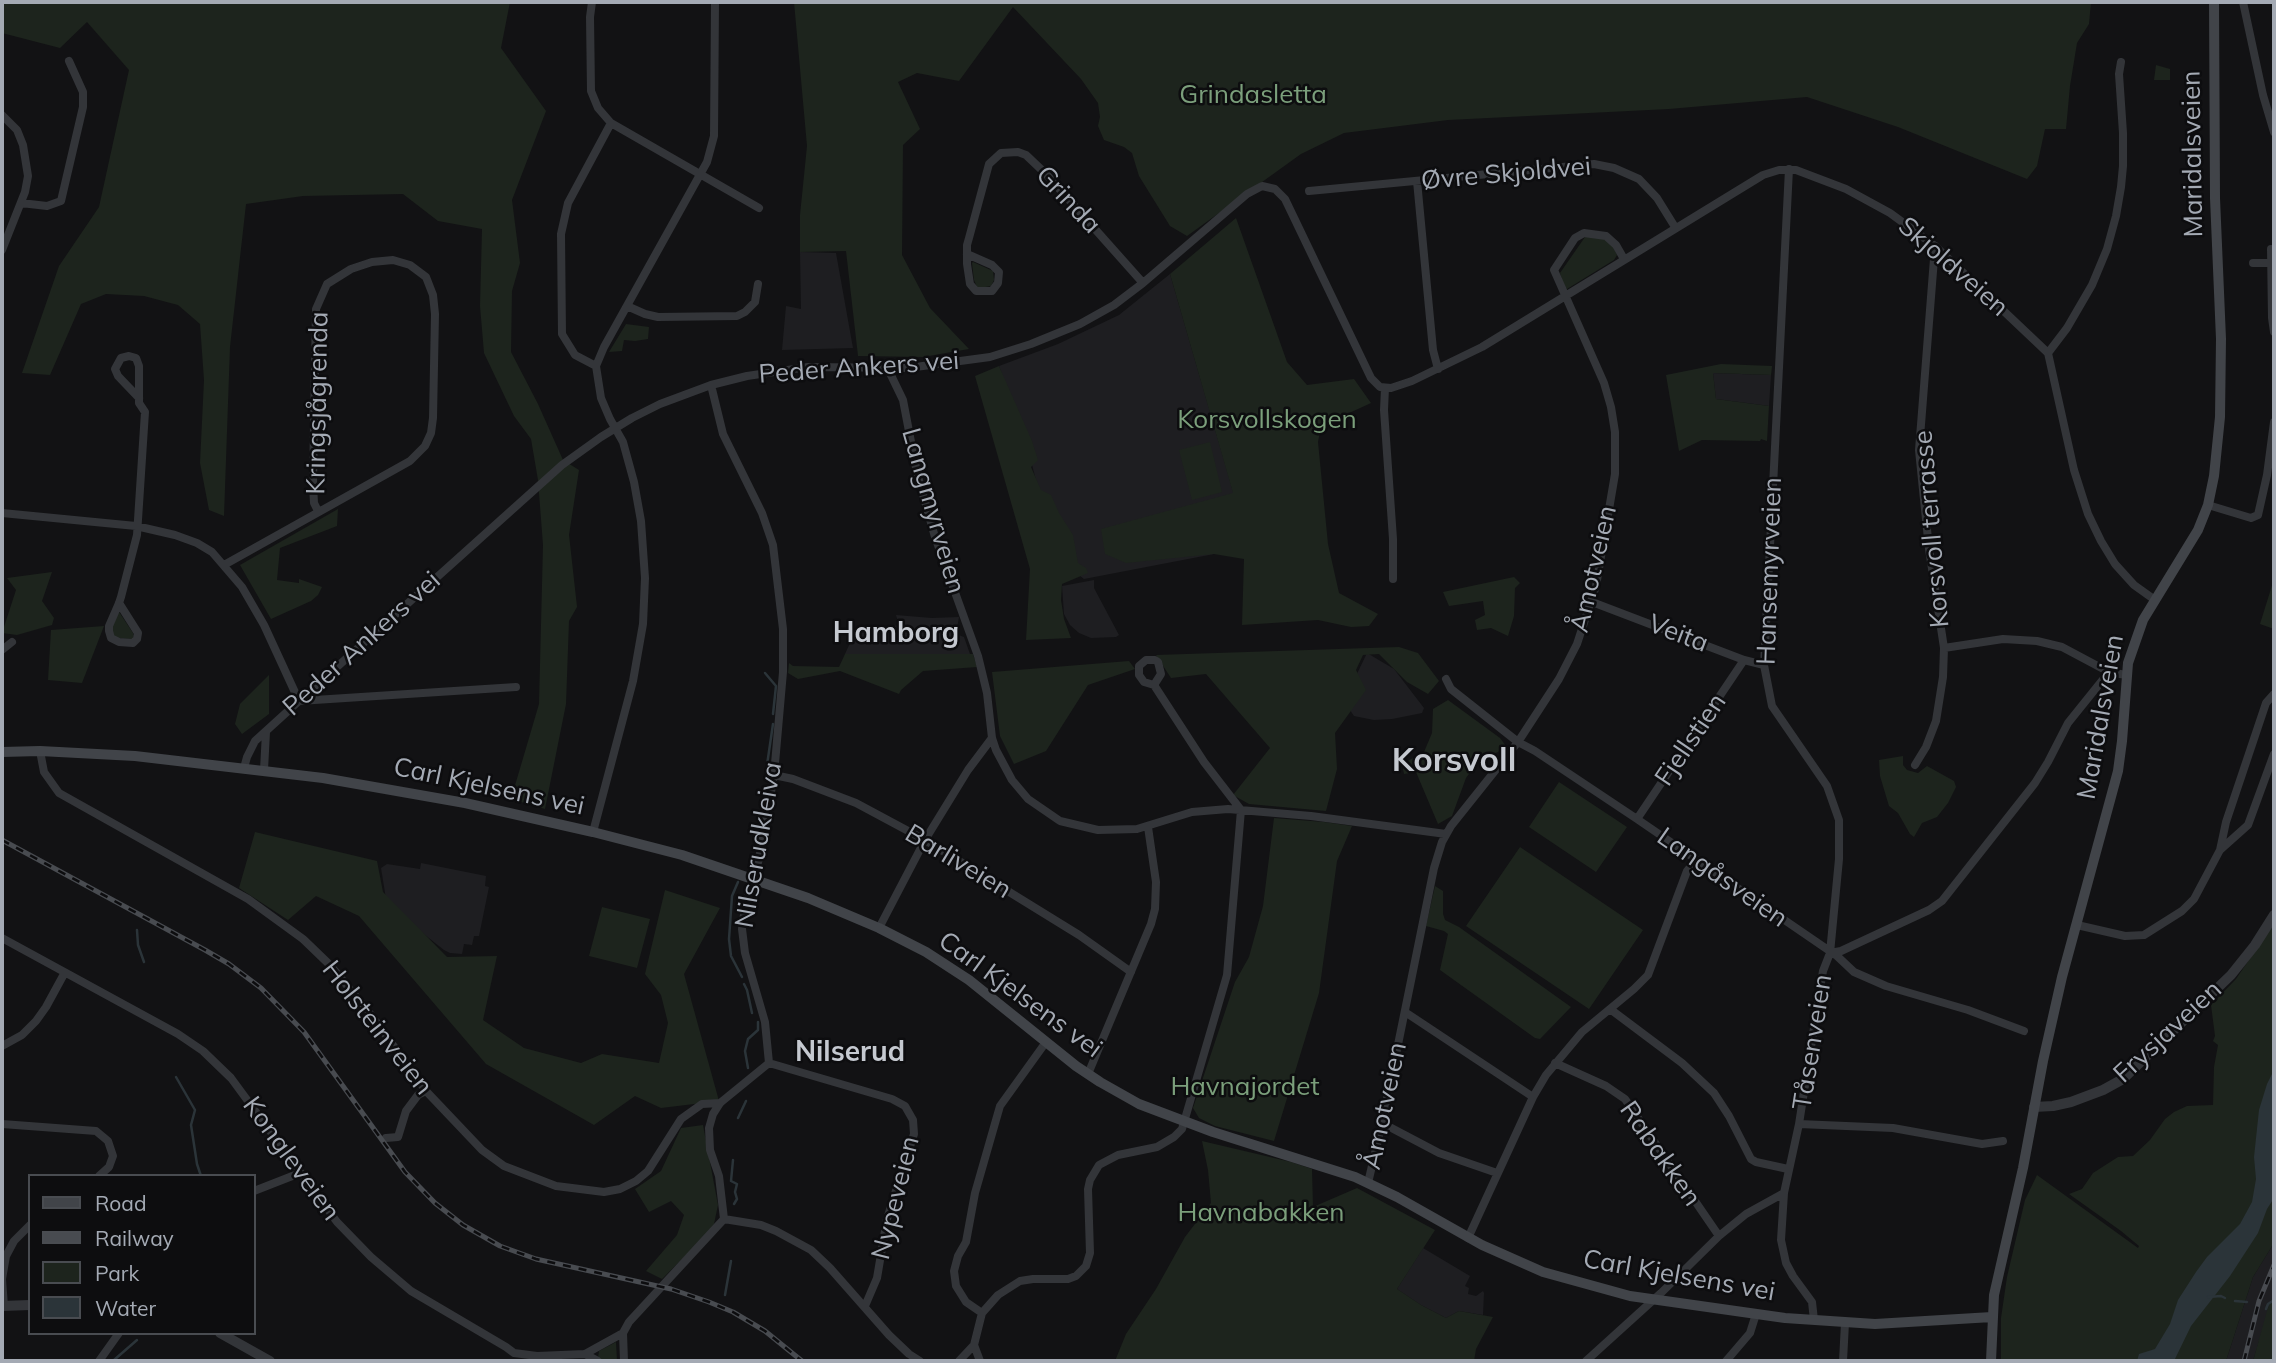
<!DOCTYPE html>
<meta charset="utf-8">
<style>
body{margin:0}
#map{position:relative;width:2276px;height:1363px;overflow:hidden;background:#121214;font-family:Mulish,sans-serif}
canvas{display:block}
.frame{position:absolute;inset:0;border:4px solid #a4aab4;pointer-events:none}
.legend{position:absolute;left:28px;top:1174px;width:228px;height:161px;box-sizing:border-box;background:#0d0d0f;border:2px solid #494c51;margin:0;padding:9px 12px;list-style:none;font-size:21px;color:#a4aab4}
.legend li{display:flex;align-items:center;gap:14px;height:35px}
.legend b{width:35px;border:2px solid #494c51}
</style>
<div id="map">
<canvas width="2276" height="1363"></canvas>
<div class="frame"></div>
<ul class="legend">
<li><b style="height:9px;background:#414449"></b>Road</li>
<li><b style="height:9px;background:#484b50"></b>Railway</li>
<li><b style="height:19px;background:#1d241d"></b>Park</li>
<li><b style="height:19px;background:#2b3439"></b>Water</li>
</ul>
</div>
<script>
const g = document.querySelector('canvas').getContext('2d');
g.lineJoin = 'round';
function paint(path, color) {
  g.fillStyle = color;
  g.fill(path, 'evenodd');
}
function shape(rows) {
  const path = new Path2D();
  for (const r of rows) {
    path.moveTo(r[0], r[1]);
    for (let i = 2; i < r.length; i += 2) path.lineTo(r[i], r[i + 1]);
  }
  return path;
}
function trace(path, color, width, dash) {
  g.strokeStyle = color;
  g.lineWidth = width;
  g.lineCap = dash ? 'butt' : 'round';
  g.setLineDash(dash || []);
  g.stroke(path);
}
function drawText(font, color, halo, rows, align = 'center') {
  g.font = font + ' Mulish,sans-serif';
  g.lineWidth = 5;
  g.setLineDash([]);
  g.textBaseline = 'middle';
  g.strokeStyle = halo;
  g.fillStyle = color;
  for (const [text, x, y, turn = 0] of rows) {
    g.save();
    g.translate(x, y);
    g.rotate((+turn || 0) * Math.PI / 180);
    g.textAlign = isNaN(turn) ? turn : align;
    if (halo) g.strokeText(text, 0, 0);
    g.fillText(text, 0, 0);
    g.restore();
  }
}
paint(shape([
 [800,252,836,253,853,348,782,350,786,306,801,309],
 [1170,274,1239,512,1214,554,1084,579,1062,562,1040,495,1027,446,999,366,1058,344,1119,315],
 [1713,373,1771,375,1769,406,1716,399],
 [1094,580,1094,588,1119,635,1116,637,1091,638,1079,633,1070,625,1064,614,1062,586],
 [896,615,932,618,959,617,956,634,964,637,970,654,845,654,854,634,899,625],
 [1367,653,1394,669,1424,708,1422,713,1392,719,1374,720,1354,716,1341,697,1354,680],
 [421,863,486,876,485,886,489,887,479,936,474,936,472,945,464,944,462,954,450,953,444,950,387,905,381,868,387,864,420,869],
 [2274,1243,2274,1293,2253,1361,2226,1361,2253,1277],
 [1423,1248,1470,1276,1465,1286,1469,1288,1468,1294,1476,1296,1483,1291,1484,1293,1483,1315,1459,1311,1446,1318,1421,1305,1397,1289]
]), '#1e1e21');
paint(shape([
 [2,2,510,2,501,48,546,111,512,200,520,263,512,291,511,352,538,404,563,460,579,470,569,535,577,607,569,621,566,704,545,809,511,799,539,704,543,545,538,480,531,439,514,416,484,353,480,306,482,229,438,221,403,194,303,196,246,204,230,347,224,516,209,510,200,463,204,380,200,324,178,305,144,296,106,294,81,304,50,375,22,373,59,266,99,207,129,70,87,22,60,48,2,33],
 [794,2,2091,2,2089,24,2077,43,2070,86,2066,129,2045,129,2037,166,2027,179,1898,127,1807,97,1669,109,1448,120,1344,133,1301,154,1187,236,1170,226,1139,176,1132,153,1124,147,1104,140,1098,126,1100,117,1098,103,1081,79,1013,7,959,81,917,73,898,82,920,129,903,145,902,255,930,308,969,349,923,357,858,356,846,251,800,252,800,215,807,146],
 [2156,65,2170,69,2170,80,2154,80],
 [1236,218,1287,362,1307,385,1354,379,1371,403,1321,426,1318,442,1328,544,1339,593,1378,614,1369,626,1351,627,1318,620,1242,625,1244,559,1214,554,1126,563,1105,554,1101,529,1233,493,1170,274],
 [1593,235,1605,239,1613,246,1617,255,1614,260,1567,289,1564,287,1560,273,1585,237],
 [973,262,993,271,994,280,991,286,980,288,977,287,974,280,972,263],
 [626,324,649,327,648,339,635,341,624,340,622,351,609,352],
 [1721,364,1772,366,1771,375,1713,373,1716,399,1769,406,1767,441,1761,439,1760,441,1702,440,1679,451,1666,375],
 [999,366,1032,441,1038,460,1031,467,1041,490,1051,495,1059,513,1073,535,1078,563,1086,568,1088,573,1062,584,1061,600,1064,619,1071,638,1026,640,1030,569,975,376],
 [1210,442,1222,492,1192,500,1179,450],
 [338,509,337,526,280,548,277,580,299,583,299,579,322,587,318,595,311,601,271,619,240,565],
 [52,572,42,601,54,618,52,625,17,635,2,633,16,590,7,578],
 [1514,577,1520,583,1515,588,1514,616,1508,636,1491,628,1477,630,1475,620,1485,615,1483,601,1449,606,1443,592],
 [2274,579,2274,629,2260,624],
 [119,612,133,633,134,637,132,639,115,638,113,635,112,625],
 [104,626,82,683,48,680,51,630],
 [1399,647,1418,653,1439,681,1428,694,1407,682,1379,654,1363,655,1356,670,1366,690,1335,733,1337,769,1326,811,1249,804,1233,795,1270,748,1206,674,1171,678,1156,655],
 [845,654,973,654,977,667,923,671,901,690,899,694,840,671,798,679,788,673,789,663,793,666,839,667],
 [1129,661,1135,669,1088,685,1046,751,1014,764,1000,736,992,672],
 [269,675,269,714,242,734,235,724,240,704],
 [1448,700,1500,738,1506,746,1498,752,1479,760,1466,778,1452,816,1438,824,1416,772,1404,774,1402,764,1424,752,1432,733,1433,709],
 [1903,756,1903,765,1907,770,1918,773,1927,766,1954,781,1956,787,1948,803,1937,817,1922,823,1914,837,1910,834,1898,813,1889,806,1880,776,1879,760],
 [1559,782,1627,827,1596,872,1529,827],
 [1274,818,1324,822,1352,826,1337,861,1319,993,1274,1141,1215,1126,1199,1118,1193,1108,1235,982,1249,957,1263,906],
 [255,832,377,861,383,892,447,957,497,956,483,1020,524,1048,581,1063,602,1054,659,1063,668,1023,661,995,645,974,665,890,720,908,684,974,719,1101,661,1108,635,1096,594,1125,486,1064,359,916,316,896,288,920,239,888],
 [1520,847,1643,930,1589,1009,1466,926],
 [1435,886,1443,891,1443,914,1445,920,1459,927,1571,1007,1540,1039,1535,1038,1440,970,1448,934,1444,931,1426,926],
 [602,907,650,919,637,968,589,956],
 [2274,923,2274,1243,2253,1277,2226,1361,2001,1361,2001,1318,2007,1277,2025,1200,2037,1175,2138,1248,2139,1246,2121,1231,2069,1194,2082,1189,2093,1173,2118,1157,2133,1156,2150,1140,2165,1119,2174,1112,2187,1106,2213,1105,2214,1067,2218,1045,2213,1041,2215,1036,2211,1005,2236,979],
 [703,1125,718,1205,714,1224,705,1236,662,1279,646,1271,677,1235,684,1215,671,1201,649,1212,635,1189,661,1171,681,1128],
 [1202,1141,1291,1162,1312,1169,1313,1207,1357,1188,1435,1230,1397,1289,1421,1305,1446,1318,1459,1311,1493,1317,1476,1349,1474,1361,1115,1361,1126,1334,1156,1289,1185,1237,1211,1203,1208,1170],
 [2274,1293,2274,1361,2253,1361,2267,1311],
 [616,1342,617,1361,604,1361,598,1358,599,1351]
]), '#1d241d');
paint(shape([
 [2274,1070,2274,1198,2267,1209,2258,1233,2230,1276,2191,1326,2174,1361,2137,1361,2139,1354,2155,1349,2170,1324,2178,1300,2196,1272,2207,1257,2240,1224,2252,1202,2256,1179,2254,1157,2259,1110,2267,1084]
]), '#2b3439');
trace(shape([
 [765,673,776,686,773,714],
 [767,765,773,724],
 [738,882,732,896,729,939,731,956,742,977],
 [137,930,138,945,144,962],
 [744,984,747,990,752,1013],
 [748,1068,745,1051,748,1039,758,1030,758,1022],
 [176,1077,195,1110,191,1125,197,1164,201,1176],
 [738,1118,746,1101],
 [733,1160,731,1181,737,1184,735,1192,737,1199,734,1204],
 [725,1295,731,1261],
 [2208,1297,2221,1296,2225,1298],
 [2235,1301,2247,1302],
 [2266,1309,2268,1304,2274,1300],
 [114,1360,137,1340]
]), '#2b3439', 2.5);
trace(shape([
 [592,2,590,17,591,91,598,108,611,123,759,208],
 [2243,2,2263,95,2274,132],
 [2,115,17,130,23,145,28,176,25,192,2,250],
 [1417,181,1433,350,1438,369],
 [1309,191,1594,164,1614,168,1639,179,1657,198,1675,227],
 [21,203,47,206,61,201,83,107,83,92,69,61],
 [2271,249,2272,318,2274,332],
 [967,254,992,265,999,272,998,283,992,291,976,291,970,284,967,264,967,245,969,238,989,164,1001,153,1018,152,1026,155,1046,174,1143,283],
 [2253,263,2271,263],
 [627,306,645,314,658,317,737,316,745,312,755,302,758,284],
 [2048,353,2067,328,2092,285,2107,249,2116,216,2121,187,2123,166,2123,133,2119,74,2121,62],
 [596,366,575,355,562,334,561,234,568,203,611,123],
 [888,369,903,400,917,473,935,537,978,656,987,693,992,738,996,750,1012,780,1028,799,1060,821,1098,830,1137,829,1192,812,1228,809,1311,816,1446,834],
 [1385,388,1384,410,1393,539,1393,579],
 [2208,505,2251,518,2258,515,2267,475,2274,422],
 [2,513,136,526,175,535,197,543,212,552,242,587,264,625,299,701,516,687],
 [224,565,410,461,425,446,431,433,433,418,435,314,433,295,426,277,410,265,393,260,372,262,351,269,327,284,316,309,313,485,314,503,318,511],
 [1592,602,1744,660,1764,665],
 [119,603,138,633,137,639,133,643,119,642,111,638,109,631,109,626,119,603,121,597,137,535,145,412,139,403,139,366,136,358,129,356,121,358,115,369,118,376,139,398],
 [1944,648,2003,639,2037,641,2062,647,2109,672,2126,675],
 [2,650,12,642],
 [1446,679,1451,689,1518,742,1535,751,1637,819,1837,956,1854,972,1886,986,1968,1010,2024,1031],
 [2274,694,2266,703,2226,822,2220,850,2248,825,2274,754],
 [40,751,44,772,59,793,248,899,303,939,331,966,372,1016,426,1091,482,1150,504,1166,556,1186,604,1192,620,1189,636,1181,648,1171,681,1119,702,1104,720,1103],
 [1915,765,1926,747,1936,721,1943,677,1944,648,1929,549,1919,450,1935,246],
 [244,768,247,757,255,741,299,701,562,465,601,437,632,418,660,404,711,385,747,376,808,367,908,368,990,357,1031,344,1080,324,1114,305,1143,283,1247,194,1262,186,1275,189,1285,199,1371,378,1380,387,1391,388,1412,381,1482,347,1763,175,1779,170,1796,170,1846,189,1890,213,1935,246,2048,353,2074,470,2088,514,2101,541,2115,564,2134,585,2155,600],
 [264,770,266,732],
 [774,775,793,779,856,803,925,840,1079,935,1131,972],
 [1637,819,1744,660],
 [593,832,633,681,643,624,645,578,641,521,634,482,623,442,610,419,601,398,596,366,604,347,707,162,714,136,715,2],
 [2077,925,2125,936,2144,935,2182,911,2194,899,2220,850],
 [879,928,925,840,968,770,992,738],
 [2,938,178,1034,203,1051,231,1078,337,1222,371,1257,411,1291,506,1347,514,1353,537,1356,585,1354,623,1333,624,1361],
 [1830,953,1841,951,1929,910,1942,901,2035,783,2048,762,2068,723,2109,672],
 [1610,1009,1682,1063,1714,1093,1729,1116,1751,1159,1756,1162,1788,1169],
 [1405,1012,1533,1097],
 [2,1046,22,1035,36,1021,46,1007,64,974],
 [769,1063,892,1099,905,1106,913,1120,914,1134,887,1219,877,1278,865,1306],
 [1555,1063,1606,1086,1625,1099,1719,1236],
 [1088,1074,1151,924,1155,909,1156,882,1148,827],
 [1382,1123,1439,1153,1497,1173],
 [2,1124,96,1131,108,1141,113,1156,109,1167,99,1176],
 [1799,1124,1893,1128,1982,1144,2003,1141],
 [386,1138,398,1137,406,1111,418,1095,426,1091],
 [1368,1183,1382,1123,1434,868,1442,842,1451,826,1518,742,1559,679,1577,644,1596,586,1615,474,1615,432,1611,407,1604,383,1554,270,1575,238,1584,233,1606,236,1616,245,1624,259],
 [254,1191,300,1173],
 [1784,1193,1781,1240,1786,1263,1793,1276,1812,1302,1814,1320],
 [724,1219,761,1225,776,1231,811,1250,830,1268,889,1335,909,1354,920,1361],
 [1468,1238,1533,1097,1546,1075,1582,1032,1634,989,1648,975,1687,871,1696,860],
 [4,1306,2,1279,6,1256,14,1241,30,1225],
 [982,1313,966,1302,956,1286,954,1271,958,1256,966,1242,975,1193,1000,1106,1046,1042],
 [623,1333,629,1322,653,1296,724,1219,719,1176,710,1150,709,1128,713,1114,720,1103,769,1063,765,1022,745,953,742,929,745,907,759,859,774,775,783,672,783,629,773,545,762,513,723,434,711,385],
 [585,1354,598,1361],
 [99,1361,119,1333],
 [959,1361,974,1345],
 [980,1361,974,1345,982,1313,998,1295,1020,1281,1033,1279,1068,1279,1076,1276,1086,1266,1090,1253,1088,1189,1090,1180,1099,1165,1118,1155,1157,1147,1174,1137,1182,1129,1227,975,1241,810,1204,762,1154,685,1161,674,1158,662,1155,660,1146,660,1139,666,1139,675,1144,682,1154,685],
 [1586,1361,1661,1293,1719,1236,1746,1214,1784,1193,1799,1124,1820,989,1823,971,1830,953,1839,859,1839,820,1827,786,1772,706,1764,665,1789,169],
 [1726,1361,1750,1333,1756,1314],
 [1843,1361,1845,1323]
]), '#333539', 8);
trace(shape([
 [2034,1107,2053,1106,2071,1102,2103,1090,2123,1079,2231,975,2255,945,2274,915],
 [2,1306,30,1305],
 [220,1333,270,1361]
]), '#333539', 10);
trace(shape([
 [2,752,40,751,135,756,323,778,465,803,593,832,682,855,808,898,879,928,926,952,969,980,1076,1066,1100,1082,1139,1104,1213,1132,1355,1177,1397,1197,1482,1245,1543,1272,1630,1296,1785,1318,1875,1324,1992,1317],
 [1991,1361,1994,1295,2023,1168,2043,1061,2062,977,2118,771,2122,741,2128,663,2143,620,2198,530,2208,505,2214,476,2220,417,2221,339,2215,198,2214,2]
]), '#414449', 10);
const rail = shape([
 [2,840,205,950,229,964,261,988,304,1032,405,1172,435,1203,463,1225,500,1246,536,1259,671,1289,709,1302,733,1312,765,1331,802,1361],
 [2244,1361,2259,1301,2274,1265]
]);
trace(rail, '#484b50', 5);
trace(rail, '#0d0d0f', 2.5, [8]);
drawText('26px', '#7b9f7b', '#0d0d0f', [
 ["Grindasletta",1253,95],
 ["Korsvollskogen",1267,420],
 ["Havnajordet",1245,1087],
 ["Havnabakken",1261,1213]
]);
drawText('26px', '#a4aab4', '#0d0d0f', [
 ["Maridalsveien",2193,154,-91],
 ["Øvre Skjoldvei",1506,174,-5],
 ["Grinda",1068,200,47],
 ["Skjoldveien",1953,267,41],
 ["Peder Ankers vei",859,368,-4],
 ["Kringsjågrenda",318,403,-89],
 ["Langmyrveien",933,511,74],
 ["Korsvoll terrasse",1932,529,-95],
 ["Åmotveien",1594,569,-77],
 ["Hansemyrveien",1770,571,-88],
 ["Veita",1678,634,21],
 ["Peder Ankers vei",362,644,-42],
 ["Maridalsveien",2101,717,-80],
 ["Fjellstien",1691,740,-56],
 ["Carl Kjelsens vei",489,787,12],
 ["Nilserudkleiva",759,845,-80],
 ["Barliveien",958,862,31],
 ["Langåsveien",1722,878,35],
 ["Carl Kjelsens vei",1020,995,36],
 ["Holsteinveien",377,1028,52],
 ["Frysjaveien",2168,1032,-43],
 ["Tåsenveien",1813,1042,-81],
 ["Åmotveien",1385,1106,-78],
 ["Rabakken",1660,1154,55],
 ["Kongleveien",291,1159,54],
 ["Nypeveien",896,1198,-76],
 ["Carl Kjelsens vei",1679,1276,10]
]);
drawText('bold 28px', '#c5c9d0', '#0d0d0f', [
 ["Hamborg",896,634],
 ["Nilserud",850,1053]
]);
drawText('bold 33px', '#c5c9d0', '#0d0d0f', [
 ["Korsvoll",1454,761]
]);
</script>
